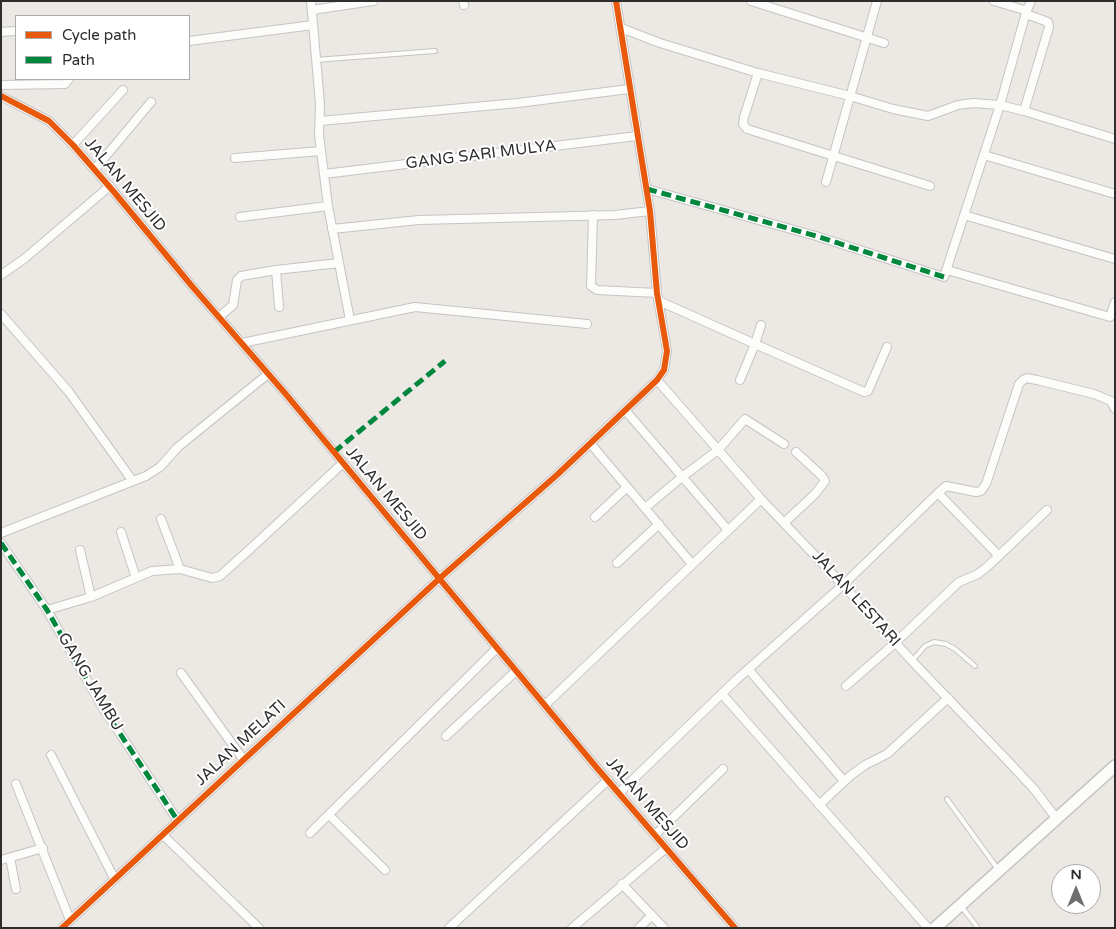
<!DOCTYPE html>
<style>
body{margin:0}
#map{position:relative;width:1116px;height:929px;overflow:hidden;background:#ece8e4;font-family:"Varela Round",sans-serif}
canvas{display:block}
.frame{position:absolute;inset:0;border:2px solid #2e2e2e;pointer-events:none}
.legend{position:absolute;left:15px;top:15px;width:175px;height:65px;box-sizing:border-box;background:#fff;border:1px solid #ababab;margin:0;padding:6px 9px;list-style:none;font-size:15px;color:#2e2e2e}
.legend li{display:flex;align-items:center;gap:10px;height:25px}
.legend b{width:25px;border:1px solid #ababab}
.north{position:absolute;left:1051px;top:864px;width:50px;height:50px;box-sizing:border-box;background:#fff;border:1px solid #ababab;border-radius:50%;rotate:0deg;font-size:14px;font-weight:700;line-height:20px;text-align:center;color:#2e2e2e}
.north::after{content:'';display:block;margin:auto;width:18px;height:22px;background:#706f6e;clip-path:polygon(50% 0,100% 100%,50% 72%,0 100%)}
</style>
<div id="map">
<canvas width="1116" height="929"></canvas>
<div class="frame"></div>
<ul class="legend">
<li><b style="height:6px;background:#e8590c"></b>Cycle path</li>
<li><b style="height:6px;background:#00873e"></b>Path</li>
</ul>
<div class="north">N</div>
</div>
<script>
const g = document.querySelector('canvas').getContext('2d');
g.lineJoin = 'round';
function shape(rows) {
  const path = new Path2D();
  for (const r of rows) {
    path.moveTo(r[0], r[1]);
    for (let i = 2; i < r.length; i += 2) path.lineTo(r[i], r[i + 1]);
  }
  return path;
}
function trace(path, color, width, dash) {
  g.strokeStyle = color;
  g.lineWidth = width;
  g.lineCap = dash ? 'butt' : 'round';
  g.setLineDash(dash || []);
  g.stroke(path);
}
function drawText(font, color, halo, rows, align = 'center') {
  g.font = font + ' "Varela Round",sans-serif';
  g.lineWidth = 4;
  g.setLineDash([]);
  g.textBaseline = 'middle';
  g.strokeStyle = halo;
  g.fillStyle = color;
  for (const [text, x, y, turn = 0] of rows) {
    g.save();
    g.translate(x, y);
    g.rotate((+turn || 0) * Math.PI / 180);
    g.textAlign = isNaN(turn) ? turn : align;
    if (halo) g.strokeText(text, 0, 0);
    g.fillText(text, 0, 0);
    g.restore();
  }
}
const lane = shape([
 [315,60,435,51],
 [912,661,925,646,934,642,946,644,955,649,975,666],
 [947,799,997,868],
 [961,906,978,928]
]);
const street = shape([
 [311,1,320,104,319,135,328,206,350,320],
 [463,1,464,5],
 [751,1,884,43],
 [994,1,1024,10,1028,8,1031,1],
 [312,10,373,1],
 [621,28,660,43,758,73,850,96,893,109,928,116,958,105,973,103,1000,105,1024,111,1049,27,1048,22,1026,14],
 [1,32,16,31],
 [189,41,313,25],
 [758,73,744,117,743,124,747,129,930,186],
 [1,85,65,84,69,79],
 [1,96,49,121,73,145,114,192,191,285,284,392,597,768,735,928],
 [1024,111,1115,139],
 [320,121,518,103,629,89],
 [73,145,123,90],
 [984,155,1115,194],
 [235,158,321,151],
 [95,169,151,102],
 [324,174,637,136],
 [826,182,877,1],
 [647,189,816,236,944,277,1000,105,1027,9],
 [593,215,591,286,597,290,657,293],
 [964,215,1115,259],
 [240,217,328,206],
 [332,229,419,220,615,215,650,211],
 [276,270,279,307],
 [947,270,1110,317,1115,302],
 [1,275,24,259,110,186],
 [659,301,755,344,761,325],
 [1,314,69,392,132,480],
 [219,317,233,305,237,280,241,276,276,270,339,263],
 [242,343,415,307,587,324],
 [657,380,761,499,843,585,912,661,1005,758,1034,789,1056,818],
 [740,380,755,344,864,392,868,391,887,347],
 [625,410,728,530],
 [590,443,692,564],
 [938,493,999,556],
 [645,508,682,477,718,450,745,419,784,444],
 [595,517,626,488],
 [161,519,180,569],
 [785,522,815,494,825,481,822,476,796,452],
 [121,532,136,578],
 [1,533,146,476,160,467,178,447,268,374],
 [1,543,47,610,103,708,178,821],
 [80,550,91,597],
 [617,563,659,524],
 [47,610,91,597,152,571,180,569,212,578,220,576,249,550,343,463],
 [749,670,844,781],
 [181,673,243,759],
 [846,686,896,642,959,582,978,574,987,567,1047,510],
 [722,694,928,928],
 [545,705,761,499],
 [446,736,516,671],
 [51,755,114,878],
 [16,784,70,920],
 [619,793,736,680,843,585,938,493,946,486,976,492,981,491,986,484,1019,384,1023,380,1027,378,1037,380,1094,394,1111,401,1115,409],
 [819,805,850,776,865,765,887,754,948,698],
 [329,815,385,870],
 [310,833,497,648],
 [163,835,259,928],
 [655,835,723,769],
 [10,858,16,889],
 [1,860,43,848],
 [622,884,664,928],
 [62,928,440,578,558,474,657,380,664,370,667,351,657,293,650,211,616,1],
 [449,928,608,780],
 [572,928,666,848],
 [639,928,652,915]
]);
const secondary = shape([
 [935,928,1115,766]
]);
trace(lane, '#c5c4c5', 6);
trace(street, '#c5c4c5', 10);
trace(secondary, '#c5c4c5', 14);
trace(lane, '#fcfcfb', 4);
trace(street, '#fcfcfb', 8);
trace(secondary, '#fcfcfb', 11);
trace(shape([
 [647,189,816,236,944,277],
 [334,452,445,361],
 [1,543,47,610,103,708,178,821]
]), '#00873e', 5, [10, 5]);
trace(shape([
 [1,96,49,121,73,145,114,192,191,285,284,392,597,768,735,928],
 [62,928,440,578,558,474,657,380,664,370,667,351,657,293,650,211,616,1]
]), '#e8590c', 6);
drawText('16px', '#2e2e2e', '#fff', [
 ["GANG SARI MULYA",481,155,-7],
 ["JALAN MESJID",125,185,50],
 ["JALAN MESJID",386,494,50],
 ["JALAN LESTARI",856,599,48],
 ["GANG JAMBU",90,682,59],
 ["JALAN MELATI",241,743,-43],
 ["JALAN MESJID",647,804,49]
]);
</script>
